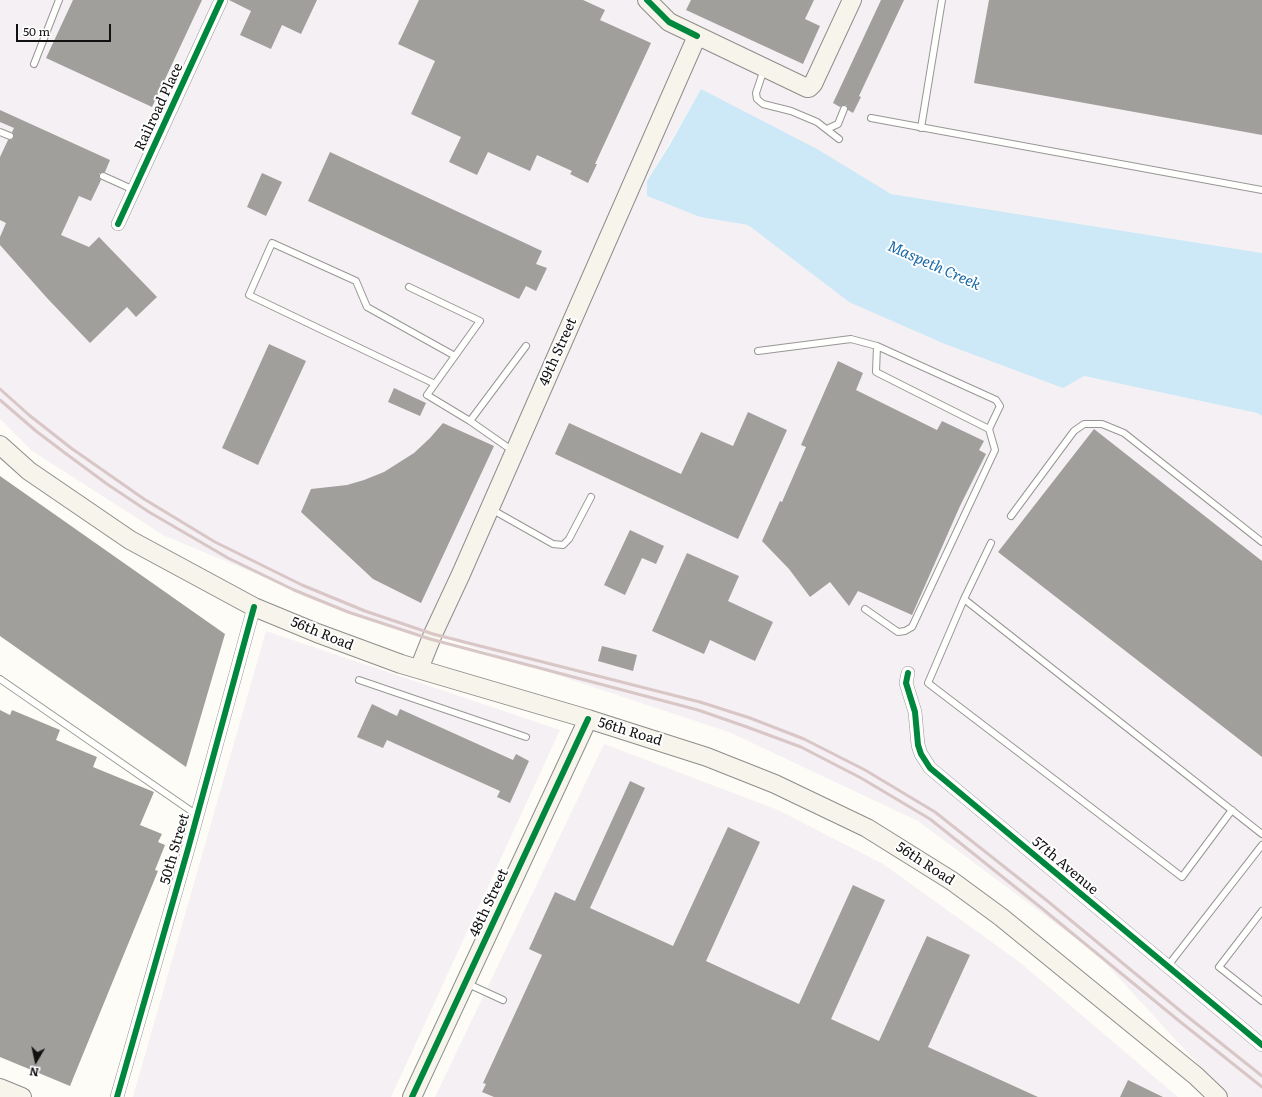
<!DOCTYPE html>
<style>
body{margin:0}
#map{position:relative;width:1262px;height:1097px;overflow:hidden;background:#fdfcf7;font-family:Literata,serif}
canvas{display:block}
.north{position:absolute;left:16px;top:1041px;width:40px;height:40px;-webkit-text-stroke:3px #fff;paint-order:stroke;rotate:189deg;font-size:11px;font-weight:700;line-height:16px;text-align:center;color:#111}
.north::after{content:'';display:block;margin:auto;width:14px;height:18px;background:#111;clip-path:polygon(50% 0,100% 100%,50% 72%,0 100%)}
.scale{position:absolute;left:16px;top:24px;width:95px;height:18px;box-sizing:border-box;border:2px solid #111;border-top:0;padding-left:5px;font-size:12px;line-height:14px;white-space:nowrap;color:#111;-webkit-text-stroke:3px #fff;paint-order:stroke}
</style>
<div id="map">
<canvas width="1262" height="1097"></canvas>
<div class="north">N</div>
<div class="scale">50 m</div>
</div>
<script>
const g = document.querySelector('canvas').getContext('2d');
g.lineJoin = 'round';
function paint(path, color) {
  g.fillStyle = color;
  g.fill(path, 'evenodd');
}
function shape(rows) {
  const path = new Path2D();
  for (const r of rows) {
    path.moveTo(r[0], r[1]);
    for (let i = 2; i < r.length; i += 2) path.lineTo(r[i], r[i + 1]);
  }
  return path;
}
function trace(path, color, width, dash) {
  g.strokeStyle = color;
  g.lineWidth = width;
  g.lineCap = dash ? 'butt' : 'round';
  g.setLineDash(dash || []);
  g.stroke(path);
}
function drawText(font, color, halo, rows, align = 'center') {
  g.font = font + ' Literata,serif';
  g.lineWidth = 4;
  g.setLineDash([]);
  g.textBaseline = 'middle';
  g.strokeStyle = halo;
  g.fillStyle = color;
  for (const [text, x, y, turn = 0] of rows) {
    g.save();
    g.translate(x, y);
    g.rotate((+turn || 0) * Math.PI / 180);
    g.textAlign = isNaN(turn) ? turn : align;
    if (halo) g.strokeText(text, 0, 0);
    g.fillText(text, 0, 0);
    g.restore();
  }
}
paint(shape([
 [0,0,1262,0,1262,253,891,194,701,89,647,181,647,196,700,217,748,225,849,302,1084,376,1257,413,1262,416,1262,1097,1228,1097,1098,955,918,821,729,732,433,634,430,639,348,612,165,536,32,451,0,419],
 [266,631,560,730,391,1097,133,1097],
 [604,744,778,810,883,864,1018,961,1178,1097,435,1097]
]), '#f5f0f3');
paint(shape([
 [701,89,817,149,891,194,1262,253,1262,416,1257,413,1084,376,1063,388,945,344,849,302,748,225,700,217,647,196,647,181,670,144]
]), '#cde8f7');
paint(shape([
 [73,0,202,0,152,107,46,58],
 [229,0,317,0,301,34,282,25,271,49,240,35,251,11],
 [419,0,583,0,605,10,600,20,651,43,595,164,597,164,588,183,570,174,572,171,537,155,530,171,488,152,477,175,449,162,461,137,411,114,435,61,398,44],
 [691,0,814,0,805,19,820,26,803,64,686,10],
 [881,0,904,0,859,96,861,97,853,113,848,110,848,108,846,105,843,105,840,107,833,103],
 [989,0,1262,0,1262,135,974,83],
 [0,110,110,160,105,172,102,172,99,174,99,177,101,180,91,201,79,196,61,235,89,247,99,237,157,297,136,317,127,307,90,343,47,298,0,245,0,237,6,223,0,220,0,157,8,140,12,140,14,136,12,132,14,128,0,122],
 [330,152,542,251,536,264,547,268,536,291,526,286,519,299,308,201],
 [262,173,282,182,266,216,247,207],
 [269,344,306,361,258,465,222,448],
 [838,361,863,373,856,390,937,430,942,421,984,441,979,450,986,454,960,506,912,615,858,591,849,606,830,582,810,597,789,569,762,541,780,501,782,502,806,447,801,445],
 [394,388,426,403,420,416,388,402],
 [748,412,787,430,738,539,555,454,569,423,681,474,701,432,733,446],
 [443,423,494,446,421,603,373,579,301,512,311,489,347,485,364,480,384,472,414,453,430,438],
 [1094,429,1262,561,1262,757,998,552],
 [0,476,225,634,186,767,0,636],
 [630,530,664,546,656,564,642,558,625,595,604,585],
 [687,553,739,576,728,601,773,622,755,661,710,640,704,654,652,631],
 [602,646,637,655,633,671,598,661],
 [372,704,397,716,400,709,513,760,516,754,529,761,510,803,497,797,500,791,387,740,383,748,357,737],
 [0,710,10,715,12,710,60,730,56,740,97,757,93,767,154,792,140,825,162,834,158,842,165,845,155,870,158,871,70,1086,0,1057],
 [630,781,645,788,590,908,673,946,728,827,760,842,706,961,799,1004,853,885,885,900,831,1019,879,1041,927,936,970,955,928,1047,1038,1097,494,1097,482,1092,486,1084,483,1083,542,955,529,949,555,892,575,901],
 [1128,1080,1163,1097,1120,1097]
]), '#a19f9c');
const lane = shape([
 [34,64,59,0],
 [764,69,756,93,757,99,763,104,791,111,817,122,839,139],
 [871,118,1262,190],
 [921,128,942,0],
 [827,129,838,124,844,109],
 [0,132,10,136],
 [103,176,134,190],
 [409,287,480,321,427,395,470,421],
 [877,346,876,372,989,429],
 [758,351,851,339,877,346,996,400,1000,406,989,429,995,450,912,627,905,631,898,632,865,609],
 [435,384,249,295,272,243,356,281,367,307,455,356],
 [513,451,470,421,526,346],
 [491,509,553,544,563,545,569,539,591,497],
 [1011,516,1074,431,1084,424,1102,424,1124,433,1262,542],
 [991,543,964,599,928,683,1182,877,1232,810],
 [964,599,1262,834],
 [0,679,197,815],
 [359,680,526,737],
 [1262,911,1219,967,1262,1001],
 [1167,967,1262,845],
 [466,983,503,1000]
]);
const street = shape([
 [118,224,221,0],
 [908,673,906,683,915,712,918,745,921,754,930,768,1262,1045],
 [117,1097,188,849,254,607]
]);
const secondary = shape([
 [647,0,669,22,807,88,809,88,813,84,852,0],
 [0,445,29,471,130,540,254,607,317,633,401,664,588,719,707,757,775,784,867,828,952,881,1001,917,1196,1076,1218,1097],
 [419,669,433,634,461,574,697,36],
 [0,1088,22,1097],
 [412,1097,588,719]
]);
trace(lane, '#979795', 8);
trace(street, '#979795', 14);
trace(secondary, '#8e8d8b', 20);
trace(lane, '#fffffe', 6);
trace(street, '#fffffe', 13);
trace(secondary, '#f6f4eb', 18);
trace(shape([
 [0,389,29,415,71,448,144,499,215,542,302,585,365,611,433,634,700,702,750,718,804,739,865,770,935,812,1045,899,1183,1013,1262,1076],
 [0,400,36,431,65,453,107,484,149,512,228,558,294,590,348,612,430,639,698,710,747,727,801,747,861,778,930,819,1039,906,1178,1020,1262,1087]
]), '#d9c6c7', 3);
trace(shape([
 [647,0,669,22,697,36],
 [118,224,221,0],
 [908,673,906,683,915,712,918,745,921,754,930,768,1262,1045],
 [117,1097,188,849,254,607],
 [412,1097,588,719]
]), '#00873e', 6);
drawText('14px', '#111', '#fff', [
 ["Railroad Place",159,107,-65],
 ["49th Street",558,352,-66],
 ["56th Road",322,634,22],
 ["56th Road",630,732,17],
 ["50th Street",175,849,-74],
 ["56th Road",925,864,33],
 ["57th Avenue",1065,866,40],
 ["48th Street",489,903,-65]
]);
drawText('italic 15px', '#1768a6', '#fff', [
 ["Maspeth Creek",934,266,24]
]);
</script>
